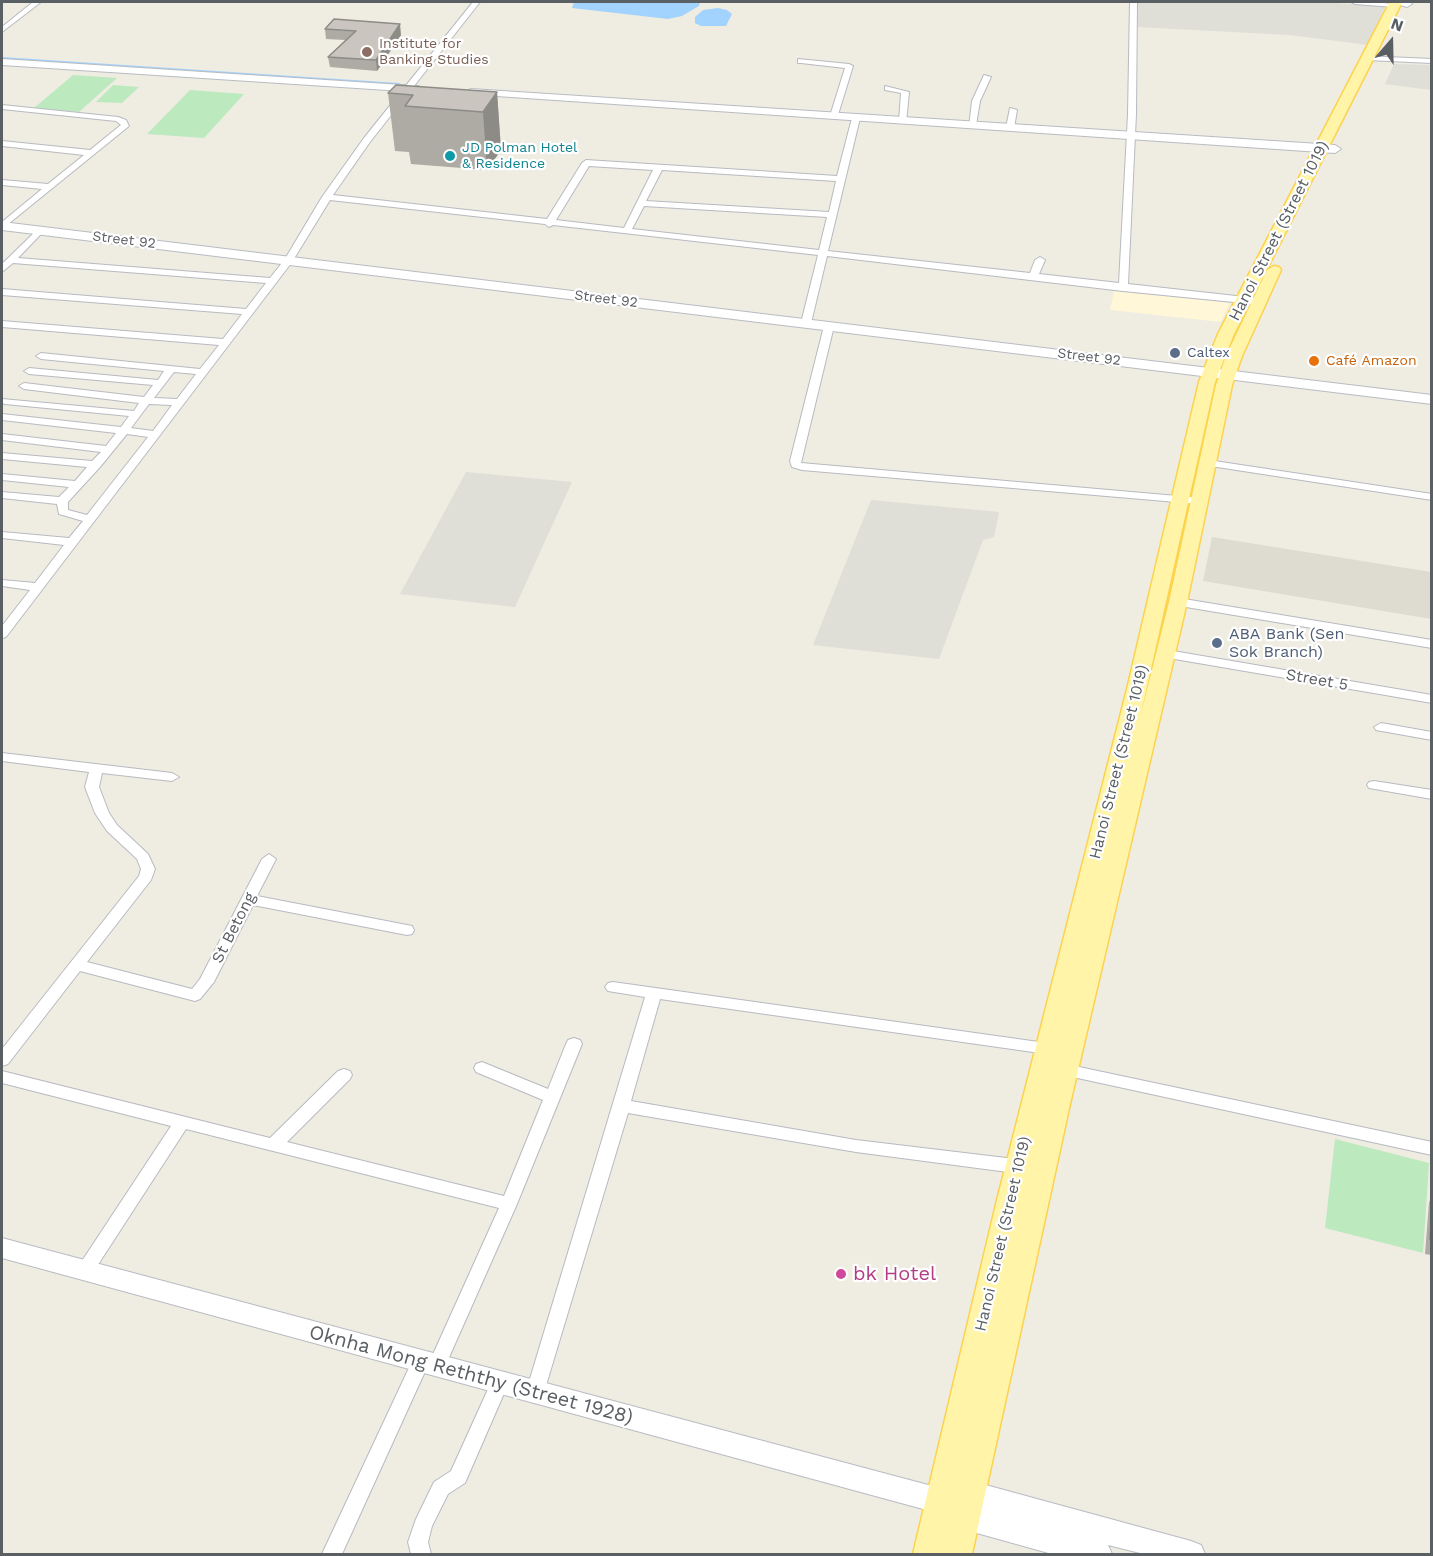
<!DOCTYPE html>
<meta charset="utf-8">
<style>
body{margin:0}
#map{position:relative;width:1433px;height:1556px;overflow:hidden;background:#efece2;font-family:"Work Sans",sans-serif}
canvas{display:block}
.frame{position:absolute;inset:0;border:3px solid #5a5f64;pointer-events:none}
.north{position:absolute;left:1361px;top:12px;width:60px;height:60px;-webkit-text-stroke:4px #fff;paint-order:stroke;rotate:20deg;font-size:16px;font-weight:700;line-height:24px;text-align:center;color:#5a5f64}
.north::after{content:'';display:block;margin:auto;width:21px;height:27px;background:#5a5f64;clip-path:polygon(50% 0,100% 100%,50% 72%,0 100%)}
</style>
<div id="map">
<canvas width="1433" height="1556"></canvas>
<div class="frame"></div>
<div class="north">N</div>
</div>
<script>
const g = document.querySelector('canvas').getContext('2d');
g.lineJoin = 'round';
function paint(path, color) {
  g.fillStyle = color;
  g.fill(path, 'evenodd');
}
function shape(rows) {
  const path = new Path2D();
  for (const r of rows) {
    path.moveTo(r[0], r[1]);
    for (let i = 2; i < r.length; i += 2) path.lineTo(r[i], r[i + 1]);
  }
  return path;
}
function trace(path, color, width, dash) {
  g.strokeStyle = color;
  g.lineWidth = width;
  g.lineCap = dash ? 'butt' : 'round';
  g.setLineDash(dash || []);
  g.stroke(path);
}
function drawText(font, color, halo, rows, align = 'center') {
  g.font = font + ' "Work Sans",sans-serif';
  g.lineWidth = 4.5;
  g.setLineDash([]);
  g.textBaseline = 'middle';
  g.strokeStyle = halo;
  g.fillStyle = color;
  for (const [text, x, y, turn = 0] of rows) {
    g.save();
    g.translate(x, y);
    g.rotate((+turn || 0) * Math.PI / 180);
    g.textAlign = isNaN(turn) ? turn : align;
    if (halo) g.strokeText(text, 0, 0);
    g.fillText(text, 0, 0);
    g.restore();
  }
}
paint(shape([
 [1114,291,1230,303,1221,322,1110,310]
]), '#fff7d7');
paint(shape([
 [1137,2,1323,2,1385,7,1368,45,1290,35,1137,27],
 [1394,64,1431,65,1431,90,1385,84],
 [466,472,572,482,515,607,400,594],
 [871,500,999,512,994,537,983,540,939,659,813,645]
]), '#dfded7');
paint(shape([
 [1212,537,1431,572,1431,619,1203,581]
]), '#dedcd1');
paint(shape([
 [73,75,117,78,79,112,34,108],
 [113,85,139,87,122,103,96,102],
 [190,90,244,94,204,138,147,134],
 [1335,1139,1429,1163,1423,1253,1325,1228]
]), '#bce9be');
paint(shape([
 [574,2,700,2,699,6,682,16,668,19,572,8],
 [718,8,727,10,732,14,726,26,701,26,695,23,695,17,703,10]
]), '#a2d3ff');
trace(shape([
 [2,58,399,84]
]), '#a2d3ff', 2);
const street = shape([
 [33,2,41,2,2,32,2,27,33,2],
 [473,2,480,2,370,142,333,195,547,219,582,163,586,160,837,176,852,118,856,116,860,118,828,251,1030,273,1035,260,1040,257,1045,260,1039,274,1119,283,1128,114,1130,2,1137,2,1136,114,1128,284,1254,298,1259,301,1254,304,1123,291,827,256,811,323,806,326,801,323,818,255,553,225,549,227,545,224,330,200,292,262,6,637,2,638,2,626,30,590,2,586,2,580,35,583,64,545,2,538,2,532,69,538,83,521,59,514,57,504,2,498,2,492,59,497,69,487,2,480,2,474,75,481,87,467,2,459,2,453,92,461,101,452,2,440,2,434,106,446,116,433,2,420,2,414,121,427,129,416,5,404,2,403,2,399,134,411,139,403,24,389,19,386,24,383,144,397,153,385,29,374,24,371,29,368,158,380,164,371,41,359,36,356,41,353,200,369,219,345,2,327,2,321,223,339,242,314,2,295,2,289,246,309,266,283,13,263,2,272,2,264,40,227,43,228,43,232,18,258,270,278,285,259,322,197,364,138,473,2],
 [589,166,653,170,624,228,556,220,589,166],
 [662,170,836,181,829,212,646,201,662,170],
 [644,206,827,217,819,250,632,229,644,206],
 [174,372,196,374,177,399,154,398,174,372],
 [149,404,172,405,153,431,131,428,149,404],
 [127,434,148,437,87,515,68,510,68,502,100,467,127,434],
 [1351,2,1377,2,1398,5,1394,7,1355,4,1351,2],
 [1364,56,1432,59,1432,63,1367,60,1364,60,1364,56],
 [798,59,849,64,853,66,837,118,830,116,845,68,801,63,798,63,798,59],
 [984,75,991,77,980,101,976,125,969,127,972,101,984,75],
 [885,86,909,92,906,123,899,121,901,93,885,90,885,86],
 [2,105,118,117,126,120,129,126,2,229,2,222,42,189,2,185,2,180,48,184,84,155,2,146,2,141,90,150,121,125,116,121,2,109,2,105],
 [1010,108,1017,110,1014,128,1010,130,1006,128,1010,108],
 [829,323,834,326,801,463,1200,498,1206,501,1200,504,802,470,792,467,790,461,824,326,829,323],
 [1208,460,1432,494,1432,500,1204,465,1204,461,1208,460],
 [1178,598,1432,640,1432,648,1174,605,1172,602,1174,599,1178,598],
 [1167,650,1432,695,1432,703,1163,657,1161,654,1167,650],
 [1381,723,1432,732,1432,740,1376,730,1374,727,1381,723],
 [2,753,172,773,179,777,172,781,102,773,99,787,109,813,117,825,148,854,155,869,151,880,87,962,192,989,200,979,262,859,269,854,276,859,257,896,407,925,412,926,414,930,412,934,407,935,253,905,214,982,200,999,195,1001,80,971,8,1064,2,1066,2,1049,139,876,141,869,137,859,107,831,95,813,85,787,89,772,2,761,2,753],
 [1374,781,1432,790,1432,799,1369,788,1367,785,1369,782,1374,781],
 [613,982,1053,1044,1055,1048,1053,1052,1047,1054,660,999,631,1101,856,1140,1023,1160,1029,1162,1031,1167,1029,1172,1023,1174,856,1152,628,1113,544,1392,542,1398,535,1400,528,1398,526,1392,645,997,608,991,605,987,608,983,613,982],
 [574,1038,580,1040,582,1044,517,1204,443,1371,437,1373,431,1371,428,1365,342,1554,322,1554,415,1355,421,1353,427,1355,430,1361,499,1208,186,1129,90,1277,84,1279,78,1277,75,1272,78,1267,171,1126,2,1083,2,1071,270,1138,338,1071,344,1069,350,1071,352,1075,350,1079,287,1142,504,1196,543,1100,476,1072,474,1068,476,1064,482,1062,548,1089,566,1044,568,1040,574,1038],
 [1065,1064,1432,1142,1432,1155,1059,1074,1057,1070,1059,1066,1065,1064],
 [500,1374,506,1376,509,1382,465,1483,448,1494,432,1526,428,1542,431,1554,411,1554,408,1542,416,1519,434,1482,451,1471,494,1376,500,1374]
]);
const secondary = shape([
 [1390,2,1410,2,1412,4,1407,7,1390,2],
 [2,59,418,86,424,89,418,92,2,65,2,59],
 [471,89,1335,145,1341,149,1335,153,467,94,465,92,471,89],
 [2,222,1432,395,1432,404,2,230,2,222],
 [2,1238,947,1490,948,1487,958,1483,971,1481,1191,1541,1201,1545,1205,1554,1144,1554,1108,1545,1112,1554,1052,1554,966,1530,934,1512,2,1258,2,1238]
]);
const primary = shape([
 [1390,2,1402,2,1234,334,1215,382,1140,718,1169,602,1216,385,1226,356,1267,270,1274,266,1279,267,1281,270,1242,356,1232,385,1187,602,1070,1104,972,1554,913,1554,997,1200,1127,689,1199,382,1218,334,1390,2]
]);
trace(street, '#b7bac0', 2);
trace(secondary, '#b8bcc2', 2);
trace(primary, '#fdd24d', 3);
paint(street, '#fff');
paint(secondary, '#fff');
paint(primary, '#fff4a7');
paint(shape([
 [325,29,401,35,377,71,330,67,328,57,345,40,326,39],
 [497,92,501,150,487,170,411,164,409,152,395,151,388,93],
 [1431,1196,1431,1255,1425,1254,1429,1203]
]), '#aeaaa4');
paint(shape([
 [400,24,401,35,377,71,376,60],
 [497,92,501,150,487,170,483,112]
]), '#8d8b86');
const building = shape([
 [334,19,400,24,376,60,328,57,356,31,325,29,334,19],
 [396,85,497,92,483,112,405,106,413,95,388,93,396,85],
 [1431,1222,1431,1239,1430,1239,1431,1222]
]);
paint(building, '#cac6bf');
trace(building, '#8d8b86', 1.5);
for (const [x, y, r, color] of [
 [367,52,6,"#8d6e63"],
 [450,156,6,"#0f9aa8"],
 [1175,353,6,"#5c6f8a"],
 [1314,361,6,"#e8710a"],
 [1217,643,6,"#5c6f8a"],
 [841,1274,6,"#d1479c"]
]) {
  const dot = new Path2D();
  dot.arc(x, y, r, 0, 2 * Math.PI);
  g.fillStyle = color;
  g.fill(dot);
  trace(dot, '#fff', 2);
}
drawText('14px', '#785e54', '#fff', [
 ["Institute for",379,44],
 ["Banking Studies",379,60]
], 'left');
drawText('14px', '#0d838f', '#fff', [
 ["JD Polman Hotel",462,148],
 ["& Residence",462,164]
], 'left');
drawText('14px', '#5a5f64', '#fff', [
 ["Street 92",124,240,7],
 ["Street 92",606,299,7],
 ["Street 92",1089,357,7]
]);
drawText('14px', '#4e5e75', '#fff', [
 ["Caltex",1187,353]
], 'left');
drawText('14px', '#c56008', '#fff', [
 ["Café Amazon",1326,361]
], 'left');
drawText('16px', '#5a5f64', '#fff', [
 ["Hanoi Street (Street 1019)",1279,231,-63],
 ["Street 5",1317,680,10],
 ["Hanoi Street (Street 1019)",1119,762,-76],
 ["St Betong",234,928,-63],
 ["Hanoi Street (Street 1019)",1003,1234,-77]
]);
drawText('16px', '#4e5e75', '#fff', [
 ["ABA Bank (Sen",1229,634],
 ["Sok Branch)",1229,652]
], 'left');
drawText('20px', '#b23c85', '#fff', [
 ["bk Hotel",853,1274]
], 'left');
drawText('20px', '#5a5f64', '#fff', [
 ["Oknha Mong Reththy (Street 1928)",471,1375,15]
]);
</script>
